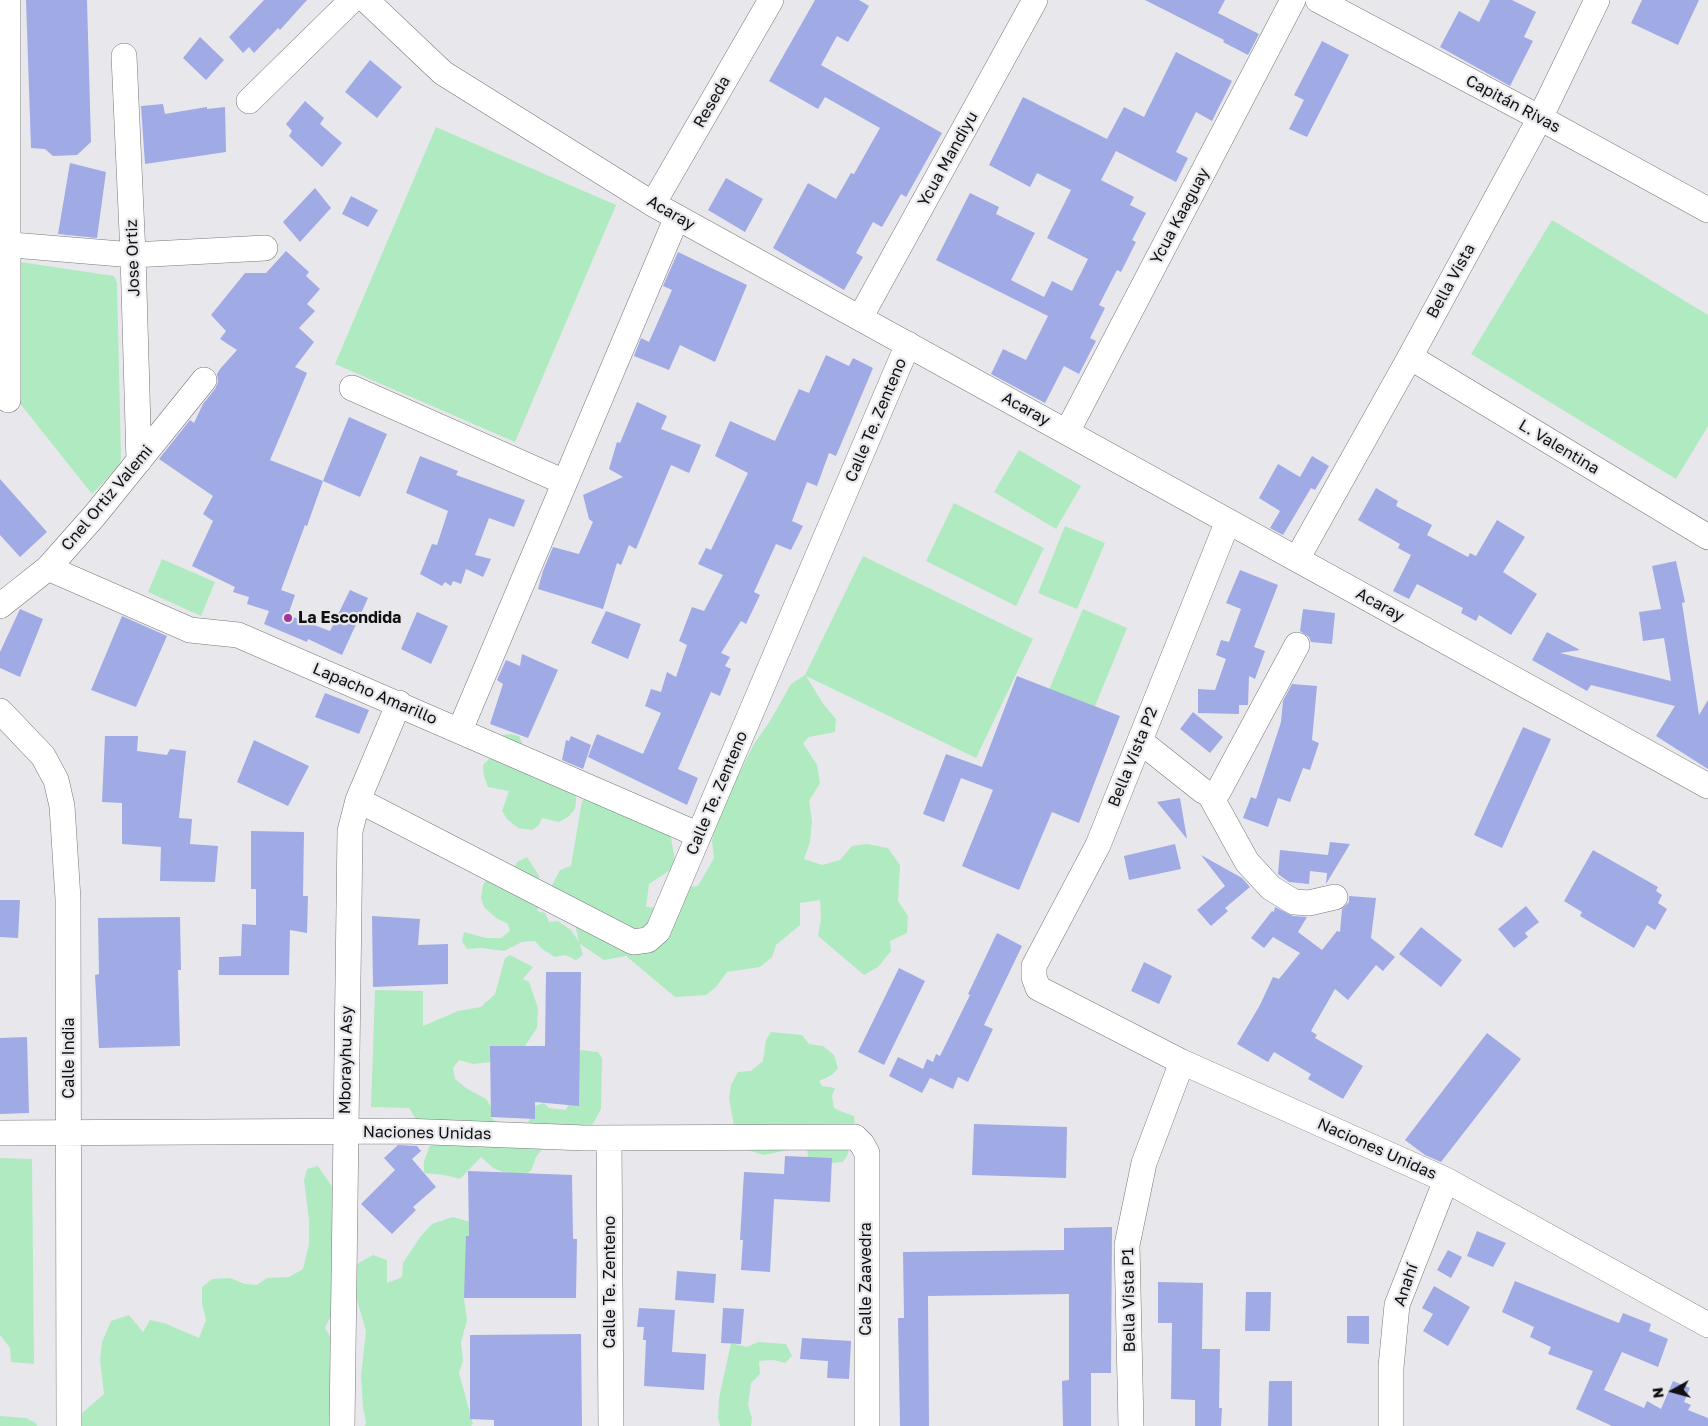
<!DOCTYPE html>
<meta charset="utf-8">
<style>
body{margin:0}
#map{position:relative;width:1708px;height:1426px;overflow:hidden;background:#e8e8ec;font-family:"Golos Text",sans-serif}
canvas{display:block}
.north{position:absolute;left:1648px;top:1366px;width:50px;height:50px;-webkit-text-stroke:4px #e8e8ec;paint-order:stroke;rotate:263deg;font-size:14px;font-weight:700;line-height:20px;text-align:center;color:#101012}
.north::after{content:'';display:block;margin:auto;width:18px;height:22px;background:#101012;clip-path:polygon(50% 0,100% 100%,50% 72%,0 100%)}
</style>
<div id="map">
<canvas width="1708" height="1426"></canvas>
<div class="north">N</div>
</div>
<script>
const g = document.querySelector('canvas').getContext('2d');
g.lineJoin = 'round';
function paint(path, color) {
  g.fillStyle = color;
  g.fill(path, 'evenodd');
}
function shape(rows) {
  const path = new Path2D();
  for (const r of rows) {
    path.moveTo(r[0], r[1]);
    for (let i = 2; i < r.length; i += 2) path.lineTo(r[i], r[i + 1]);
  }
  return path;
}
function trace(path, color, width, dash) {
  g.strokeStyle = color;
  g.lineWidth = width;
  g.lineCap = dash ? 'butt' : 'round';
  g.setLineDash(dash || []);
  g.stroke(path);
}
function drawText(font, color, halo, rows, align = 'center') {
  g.font = font + ' "Golos Text",sans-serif';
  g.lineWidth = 4.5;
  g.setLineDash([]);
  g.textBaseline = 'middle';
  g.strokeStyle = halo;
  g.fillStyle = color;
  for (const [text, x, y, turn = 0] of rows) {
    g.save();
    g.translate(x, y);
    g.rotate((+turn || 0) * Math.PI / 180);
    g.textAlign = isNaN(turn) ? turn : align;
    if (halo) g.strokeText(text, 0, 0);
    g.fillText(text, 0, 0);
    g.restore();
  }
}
paint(shape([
 [436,127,616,205,515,442,335,364],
 [1552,220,1708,315,1708,426,1676,479,1471,354],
 [20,262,114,276,117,283,121,459,118,467,92,494,18,401],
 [1019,450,1081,486,1056,529,994,492],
 [954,503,1044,548,1016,606,926,561],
 [1065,526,1105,543,1077,609,1038,593],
 [863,556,1033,639,976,758,806,676,824,705,836,719,835,732,809,737,803,743,817,765,820,783,809,801,812,821,810,842,804,859,822,865,840,860,852,846,867,844,888,848,900,865,898,901,908,916,907,933,890,941,891,951,878,967,864,975,818,936,821,919,820,900,800,903,800,925,776,945,772,957,760,967,727,972,716,987,706,995,675,997,626,956,604,960,580,944,583,955,576,960,565,955,555,957,542,949,535,941,522,942,504,951,481,948,467,949,462,941,464,932,486,938,501,938,510,931,508,924,496,918,484,907,481,898,483,885,489,874,512,872,517,862,527,857,539,876,537,888,540,902,537,911,545,913,549,922,558,921,571,930,579,942,573,916,551,887,560,870,571,866,582,801,597,791,670,832,676,866,649,884,646,907,667,908,675,889,698,886,714,858,712,841,721,783,738,776,754,744,770,721,791,684,805,675],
 [162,559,215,582,201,616,148,592],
 [1083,609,1127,628,1093,711,1048,692],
 [510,734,519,736,523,745,575,785,576,800,575,809,568,817,559,822,542,818,539,825,532,830,518,828,507,819,502,811,509,791,488,787,484,776,483,765,490,758,492,744,502,735],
 [510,955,533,967,523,979,529,982,538,1008,537,1028,525,1046,501,1054,490,1062,473,1064,459,1060,453,1068,455,1079,466,1088,486,1099,491,1107,491,1117,502,1130,525,1130,535,1106,544,1103,549,1108,566,1110,575,1090,572,1058,580,1050,598,1052,602,1058,601,1109,585,1138,543,1148,536,1157,531,1171,522,1176,502,1172,492,1167,481,1157,460,1179,444,1175,424,1173,424,1161,435,1132,432,1120,416,1119,409,1108,371,1107,375,990,423,991,423,1026,458,1011,481,1007,495,994,505,958],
 [771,1032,802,1035,809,1044,823,1046,834,1055,838,1068,832,1075,819,1081,822,1086,835,1088,832,1096,834,1108,840,1111,854,1116,855,1126,849,1132,848,1154,843,1162,822,1164,808,1157,807,1148,788,1150,764,1155,741,1148,736,1137,729,1098,731,1085,738,1072,751,1071,763,1061,766,1040],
 [0,1158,32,1159,34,1364,11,1362,10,1348,0,1335],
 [318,1166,333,1188,336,1230,331,1252,335,1307,325,1328,332,1340,332,1426,82,1426,82,1413,104,1394,100,1360,102,1342,111,1321,129,1315,143,1332,150,1320,164,1323,199,1338,206,1320,202,1304,202,1287,212,1279,230,1278,245,1284,257,1285,267,1278,289,1277,303,1269,309,1244,309,1220,304,1180,307,1169],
 [453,1217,480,1225,464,1298,467,1320,461,1342,463,1361,459,1373,473,1424,471,1426,365,1426,366,1422,363,1407,361,1376,366,1331,352,1283,357,1264,373,1255,387,1260,387,1283,402,1277,403,1263,420,1237,432,1224],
 [758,1342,786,1344,792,1356,785,1363,774,1360,759,1361,760,1374,751,1383,748,1405,752,1418,751,1426,720,1426,718,1418,719,1398,731,1343,747,1347],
 [0,1416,26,1418,36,1423,37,1426,0,1426]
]), '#b0eac1');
paint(shape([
 [26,0,87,0,91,142,77,155,53,156,45,149,31,148],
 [264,0,307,0,280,30,278,28,254,53,249,47,243,53,229,37],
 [815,0,859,0,869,6,848,42,837,36,821,65,942,133,906,197,901,194,882,227,873,222,856,253,863,257,844,290,773,248,808,183,836,199,851,173,854,174,880,128,825,97,818,109,769,81],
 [1145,0,1225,0,1218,13,1259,34,1248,55,1223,42,1224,40],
 [1490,0,1512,0,1536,12,1524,37,1533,41,1510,86,1440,47,1459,11,1479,22],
 [1642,0,1699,0,1678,45,1631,23],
 [200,37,224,60,206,80,183,58],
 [1322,41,1349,55,1307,137,1289,129,1304,100,1294,95],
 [1176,52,1232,81,1212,121,1196,112,1176,152,1188,158,1176,182,1116,151,1101,180,1134,197,1130,205,1146,213,1132,240,1136,242,1121,272,1117,270,1099,305,1105,308,1090,338,1096,341,1079,374,1064,366,1045,403,991,374,1003,349,1026,360,1048,316,936,260,970,193,999,207,996,214,1035,233,1011,280,1044,297,1052,281,1072,291,1088,259,1047,238,1071,190,1037,173,1030,187,989,165,1023,97,1107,139,1124,107,1144,117],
 [370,60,402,87,377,118,345,92],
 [305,101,324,118,320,124,342,143,322,167,289,136,292,131,286,124],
 [163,104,165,114,207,107,207,109,225,107,226,152,145,164,141,106],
 [70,163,106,172,97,238,58,234],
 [726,178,763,199,745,232,708,210],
 [315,188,331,208,300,242,283,222],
 [351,196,378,210,368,227,342,214],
 [286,251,309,272,306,276,320,289,307,304,315,311,299,328,314,342,295,367,307,373,270,460,323,481,307,526,305,525,281,590,295,595,288,615,330,631,350,590,368,598,342,655,308,639,307,642,264,624,269,611,247,604,249,597,233,592,235,587,192,566,213,521,203,514,213,496,159,459,190,420,194,423,203,404,215,389,218,382,217,374,220,369,237,350,220,339,226,331,211,315,245,273,266,273],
 [678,252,747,285,715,362,680,345,669,370,634,356,641,338,649,342,672,290,663,286],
 [826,355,849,366,853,358,873,368,836,456,829,453,817,486,807,482,792,521,803,526,791,550,776,544,754,592,760,595,746,624,741,621,721,653,730,657,725,666,731,669,720,696,711,692,678,769,698,778,687,805,588,757,597,734,643,754,661,713,645,706,651,689,661,692,667,672,676,677,687,645,679,641,692,607,704,611,723,575,698,564,706,548,711,550,748,473,715,456,730,421,775,441,799,389,809,393],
 [637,402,667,416,661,429,701,445,689,473,671,465,636,549,629,545,621,565,617,563,603,609,538,589,543,571,553,547,579,554,593,522,589,519,583,495,623,477,609,469,617,442,620,443],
 [349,417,387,434,360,497,323,481],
 [420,456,458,471,456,475,525,500,514,527,489,518,475,555,491,559,483,577,466,569,461,584,453,581,451,586,445,582,442,586,420,574,432,544,437,545,448,511,406,493],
 [1312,456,1329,466,1315,490,1311,488,1283,535,1270,528,1280,511,1259,498,1278,464,1300,477],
 [0,479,47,532,20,557,0,535],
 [1376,488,1398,501,1396,506,1432,525,1427,535,1468,557,1470,553,1476,556,1497,520,1525,537,1503,572,1537,594,1511,635,1479,615,1476,621,1461,613,1463,608,1417,584,1409,599,1393,591,1411,555,1398,548,1400,544,1358,520],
 [1676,561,1685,602,1682,603,1699,715,1708,700,1708,769,1656,736,1675,706,1591,685,1587,691,1532,660,1547,632,1580,650,1560,653,1671,681,1664,638,1643,641,1639,612,1661,609,1652,566],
 [1240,570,1278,585,1254,647,1265,651,1255,679,1249,676,1248,705,1239,705,1239,714,1198,713,1198,689,1215,690,1226,659,1216,655,1221,640,1229,642,1241,609,1226,603],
 [20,609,43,619,20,677,0,668,0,652],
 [1303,609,1335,613,1332,644,1311,642,1309,637,1300,631],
 [606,611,641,624,628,659,591,643],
 [417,612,448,626,431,664,401,649],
 [122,616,167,636,136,707,91,690],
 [522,654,558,670,528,738,490,724,503,684,497,680,506,660,520,666],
 [1017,676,1120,716,1079,823,1052,812,1019,890,962,866,993,790,961,778,944,822,923,814,946,754,982,767],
 [1292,684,1317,686,1312,740,1319,743,1310,770,1303,768,1290,802,1278,798,1268,827,1243,818,1251,797,1256,799,1281,722,1283,701],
 [325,693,369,710,359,734,315,717],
 [1193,712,1223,737,1210,753,1180,729],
 [1523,727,1551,739,1502,848,1474,835],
 [105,736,138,736,137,751,167,755,170,749,186,751,179,818,192,819,190,844,218,846,215,882,160,881,161,847,122,844,122,803,102,802],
 [571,736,591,745,583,769,562,760,566,740,569,741],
 [254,740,309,766,288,806,237,782],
 [1180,798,1187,839,1157,802],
 [251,831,304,832,303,896,308,896,307,933,290,930,289,975,219,975,219,957,241,956,242,924,256,925,256,889,251,889],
 [1330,842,1350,844,1326,884,1327,873,1310,871,1309,884,1289,882,1278,874,1280,850,1328,855],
 [1175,844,1181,869,1129,880,1124,856],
 [1593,850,1658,887,1656,891,1662,895,1658,903,1667,909,1655,930,1647,925,1634,948,1580,916,1582,912,1564,901],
 [1201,855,1242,878,1250,887,1225,908,1228,911,1211,926,1197,910,1225,886],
 [1349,896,1376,898,1371,938,1395,957,1383,971,1376,965,1348,1000,1335,989,1311,1031,1317,1035,1315,1038,1363,1066,1343,1099,1308,1079,1311,1074,1274,1052,1268,1062,1237,1044,1260,1005,1273,977,1279,979,1300,953,1273,937,1264,948,1251,938,1272,911,1274,912,1275,907,1293,916,1307,917,1298,932,1322,950,1337,931,1340,932,1342,909,1349,902],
 [0,900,20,900,18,938,0,937],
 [1526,906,1539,922,1525,933,1528,937,1514,948,1498,929],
 [372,916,420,919,418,945,448,944,448,984,373,987],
 [180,917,181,970,178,970,180,1046,99,1048,95,975,99,974,98,918],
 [1421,927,1462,960,1441,987,1399,954],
 [997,933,1022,946,984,1025,993,1029,968,1082,958,1077,953,1089,930,1078,922,1093,889,1076,898,1057,923,1069,927,1059,933,1062,936,1054,940,1056,970,995,968,994],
 [1144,962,1172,976,1159,1004,1131,991],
 [899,968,925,981,884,1065,858,1052],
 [546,972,581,972,579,1106,535,1102,535,1119,491,1117,490,1046,545,1046],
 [1487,1033,1521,1059,1441,1162,1425,1155,1405,1140],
 [27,1037,29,1113,0,1114,0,1038],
 [974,1124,1067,1127,1066,1178,972,1175],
 [398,1145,417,1146,421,1151,412,1159,436,1187,413,1207,416,1210,392,1234,361,1204,395,1170,384,1158],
 [785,1156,832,1158,830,1202,774,1199,770,1272,741,1270,743,1240,740,1240,744,1172,784,1174],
 [468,1171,572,1175,573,1239,577,1239,576,1298,464,1298,466,1236,469,1236],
 [1112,1227,1111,1373,1091,1373,1091,1426,1063,1426,1062,1381,1069,1380,1069,1294,928,1296,929,1426,900,1426,898,1318,904,1318,903,1252,1064,1250,1064,1228],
 [1477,1231,1506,1243,1493,1267,1467,1256],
 [1448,1250,1462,1257,1451,1278,1437,1270],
 [677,1271,716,1274,714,1303,675,1300],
 [1515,1281,1619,1323,1623,1313,1651,1324,1649,1331,1668,1339,1658,1367,1622,1352,1604,1390,1644,1408,1647,1401,1661,1409,1673,1381,1690,1388,1684,1402,1691,1405,1688,1410,1708,1418,1708,1426,1612,1426,1576,1409,1593,1371,1548,1354,1551,1347,1530,1337,1534,1327,1502,1312],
 [1158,1282,1203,1283,1202,1349,1220,1349,1219,1408,1222,1408,1221,1426,1195,1426,1195,1400,1171,1399,1172,1323,1158,1323],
 [1434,1286,1470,1307,1448,1346,1423,1331,1433,1314,1422,1308],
 [1246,1292,1271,1292,1270,1331,1245,1331],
 [639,1308,675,1310,672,1352,706,1354,704,1390,644,1386,646,1340,643,1340,644,1327,637,1327],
 [723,1308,744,1309,741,1344,721,1343],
 [1347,1316,1369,1316,1369,1344,1347,1343],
 [581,1334,582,1426,494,1426,494,1420,470,1419,470,1335],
 [802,1338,851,1341,849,1379,827,1378,828,1361,800,1359],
 [1269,1381,1292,1381,1292,1426,1268,1426]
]), '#a0aae4');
const minor = shape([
 [366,0,443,73,653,204,1708,786],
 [1318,0,1540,118,1708,210],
 [124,56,133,255,139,461],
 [249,101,352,0],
 [653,204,771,0],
 [0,244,133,255,265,248],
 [860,318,1035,0],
 [1410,357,1708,537],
 [352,388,564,482],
 [8,400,8,0],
 [1067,432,1293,0],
 [1228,521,1098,845,1034,966,1034,977,1038,988,1182,1062,1446,1180,1708,1325],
 [1297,559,1410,357,1540,118,1597,0],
 [48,568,190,630,238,635,699,835],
 [0,606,48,568,95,515,204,380],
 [0,711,43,756,56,780,62,806,68,899,69,1426],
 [460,730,677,217],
 [1140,741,1203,791,1210,795,1214,794,1218,792,1297,645],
 [1210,795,1247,862,1271,888,1294,902,1309,903,1335,897],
 [358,800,633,942,648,940,658,931,908,344],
 [0,1133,404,1131,585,1138,855,1137,862,1144,867,1153,867,1426],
 [609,1138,611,1426],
 [342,1426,350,831,358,800,399,703],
 [1131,1426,1127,1245,1144,1163,1182,1062],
 [1391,1426,1391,1367,1397,1305,1446,1180]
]);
trace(minor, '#77787b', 26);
trace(minor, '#fff', 25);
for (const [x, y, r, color] of [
 [288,618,5,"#a03698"]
]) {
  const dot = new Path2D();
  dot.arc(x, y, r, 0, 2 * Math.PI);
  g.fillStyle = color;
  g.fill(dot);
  trace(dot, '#e8e8ec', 2);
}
drawText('16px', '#101012', '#e8e8ec', [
 ["Reseda",712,102,-60],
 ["Capitán Rivas",1513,104,28],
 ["Ycua Mandiyu",948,159,-61],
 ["Acaray",671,213,30],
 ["Ycua Kaaguay",1180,216,-62],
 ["Jose Ortiz",133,258,-92],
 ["Bella Vista",1451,281,-61],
 ["Acaray",1026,409,29],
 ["Calle Te. Zenteno",876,420,-67],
 ["L. Valentina",1559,447,31],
 ["Cnel Ortiz Valemi",107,498,-50],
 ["Acaray",1380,605,29],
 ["Lapacho Amarillo",375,694,23],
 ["Bella Vista P2",1133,757,-68],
 ["Calle Te. Zenteno",717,793,-67],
 ["Calle India",69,1058,-90],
 ["Mborayhu Asy",346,1060,-89],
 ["Naciones Unidas",427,1133,1],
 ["Naciones Unidas",1377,1149,24],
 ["Calle Zaavedra",866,1279,-90],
 ["Calle Te. Zenteno",610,1282,-90],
 ["Anahí",1406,1285,-71],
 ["Bella Vista P1",1129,1300,-91]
]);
drawText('bold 16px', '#101012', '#e8e8ec', [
 ["La Escondida",298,618]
], 'left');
</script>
